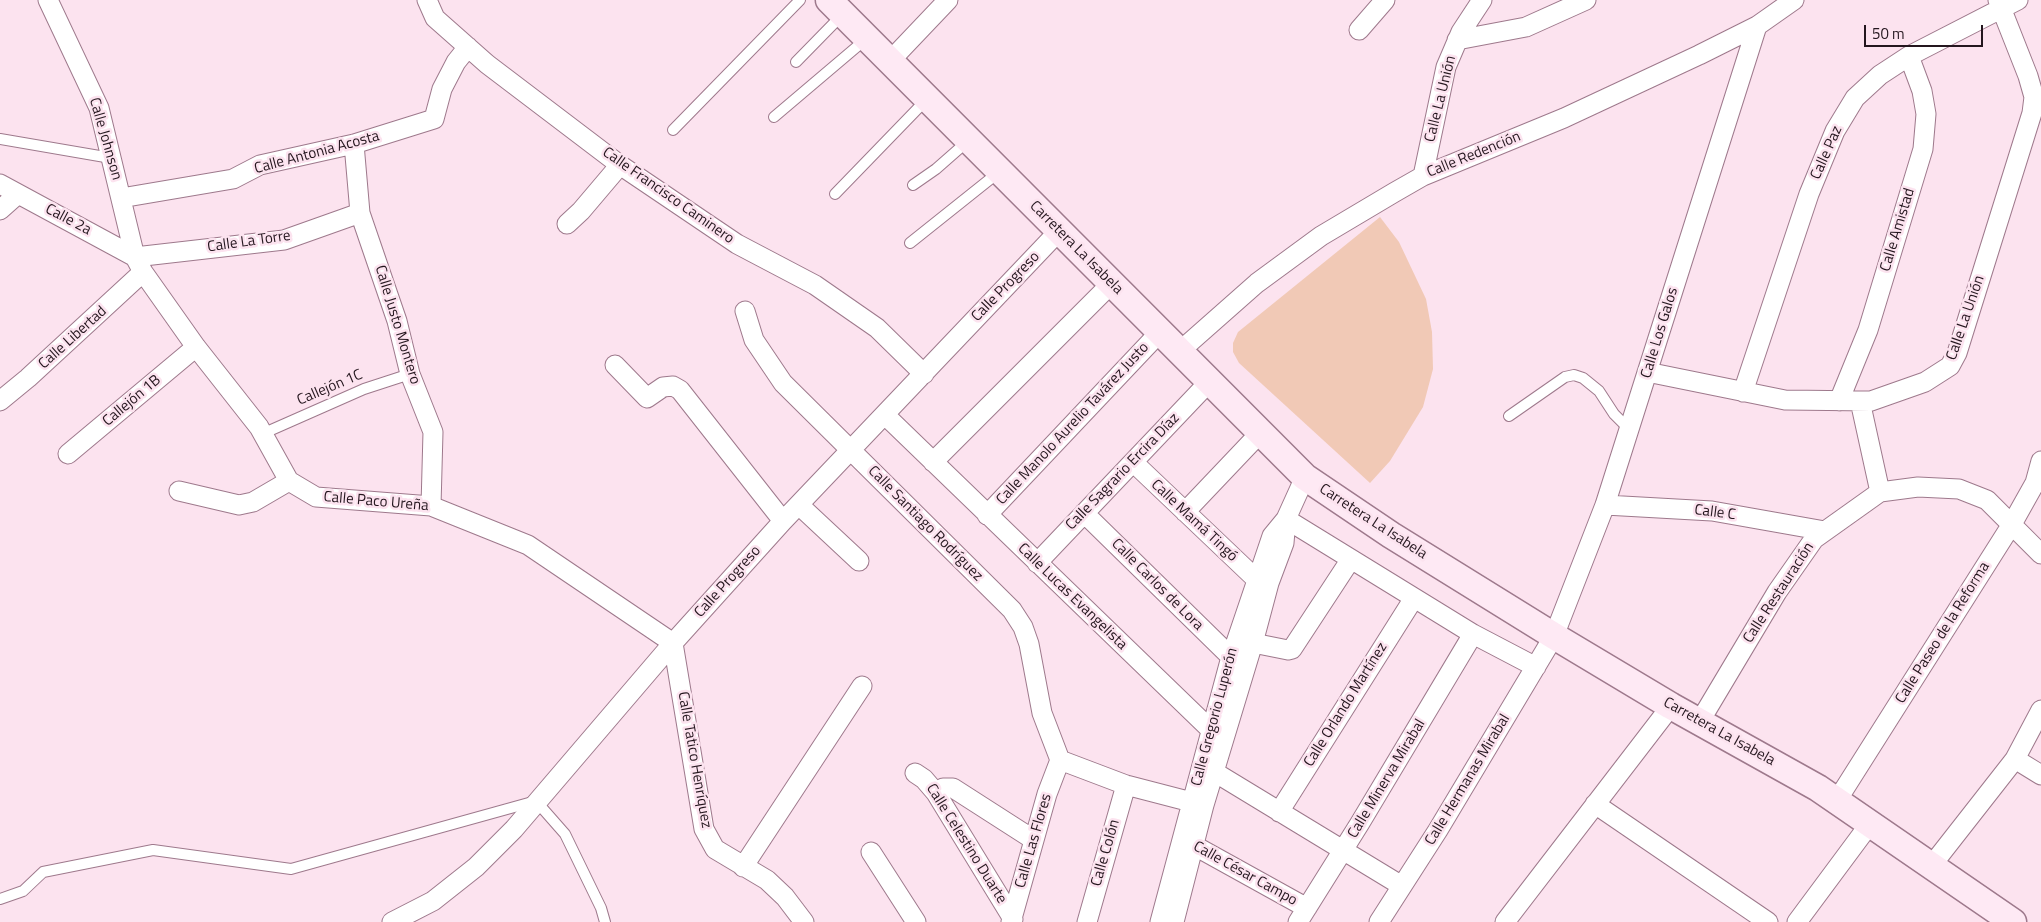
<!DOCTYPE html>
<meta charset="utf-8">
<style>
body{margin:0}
#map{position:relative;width:2041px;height:922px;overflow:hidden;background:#fce3ef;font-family:"Titillium Web",sans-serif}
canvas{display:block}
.scale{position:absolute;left:1864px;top:25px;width:119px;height:22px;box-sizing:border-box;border:2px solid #24161e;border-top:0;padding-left:6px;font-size:15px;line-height:18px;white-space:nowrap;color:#24161e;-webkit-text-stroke:4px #fce3ef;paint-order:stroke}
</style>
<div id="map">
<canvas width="2041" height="922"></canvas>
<div class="scale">50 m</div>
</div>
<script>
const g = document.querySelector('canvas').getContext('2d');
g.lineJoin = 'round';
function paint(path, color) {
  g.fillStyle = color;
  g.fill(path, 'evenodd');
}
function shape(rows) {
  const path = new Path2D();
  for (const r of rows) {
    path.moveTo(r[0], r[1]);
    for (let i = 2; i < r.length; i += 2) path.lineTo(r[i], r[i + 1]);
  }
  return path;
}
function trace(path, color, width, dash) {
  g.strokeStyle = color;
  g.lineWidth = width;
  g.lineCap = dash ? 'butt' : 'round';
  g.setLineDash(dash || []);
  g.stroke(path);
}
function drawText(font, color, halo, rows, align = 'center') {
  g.font = font + ' "Titillium Web",sans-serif';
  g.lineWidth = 5;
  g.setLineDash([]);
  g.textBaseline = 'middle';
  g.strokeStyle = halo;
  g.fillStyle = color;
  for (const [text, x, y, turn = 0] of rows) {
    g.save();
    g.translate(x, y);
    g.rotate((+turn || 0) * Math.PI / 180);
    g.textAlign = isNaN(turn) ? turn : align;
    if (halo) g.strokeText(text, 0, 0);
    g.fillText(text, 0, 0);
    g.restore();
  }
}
paint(shape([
 [1380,217,1399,242,1426,299,1432,332,1433,369,1423,407,1390,461,1370,483,1239,363,1233,352,1233,343,1238,332]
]), '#f1c9b6');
const service = shape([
 [796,62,842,15],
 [774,117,866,39],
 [673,130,800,0],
 [0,139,111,158],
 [913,185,936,169,969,140],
 [835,194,927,99],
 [910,243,999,172],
 [1509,416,1565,377,1574,375,1583,378,1599,391,1614,414,1630,430],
 [262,434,364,389,410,374],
 [0,899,23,891,43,872,153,850,291,869,536,801,565,834,601,908,605,922]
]);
const minor = shape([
 [48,0,99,108,135,257,143,272,196,347,259,427,289,481,316,497,431,506,528,545,673,643,704,829,715,849,767,880,785,897,804,922],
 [427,0,435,18,487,64,620,165,737,244,815,285,877,328,924,374],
 [1359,30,1385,0],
 [1457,40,1526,27,1586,0],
 [890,61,948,0],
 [354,144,360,213,397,321,410,374,433,432,431,506],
 [1423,176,1446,67,1461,32,1482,0],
 [0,184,135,257],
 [121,198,233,179,260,165,354,144,434,119,442,89,456,62,468,47],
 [0,210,18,194],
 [567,224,581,211,620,165],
 [135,257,284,240,360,213],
 [745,311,754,340,783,383,1012,610,1023,627,1029,644,1042,713,1060,760],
 [1180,351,1257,283,1321,236,1395,192,1423,176,1564,118,1699,55,1757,26,1794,0],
 [615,365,647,398,663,387,673,386,680,390,783,521],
 [1647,372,1785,400,1871,401,1925,382,1950,366,1957,353,2032,113,2034,97,2028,76,1998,0],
 [1743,392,1809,194,1835,131,1855,98,1880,75,1909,56,2018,0],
 [0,401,28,378,143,272],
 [1839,401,1868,330,1923,149,1926,114,1922,91,1909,56],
 [1860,401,1880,492],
 [885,415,1212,731],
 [68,454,196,347],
 [933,462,1110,285],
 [1133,462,1256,579],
 [179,491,239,505,253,502,289,481],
 [799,505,859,561],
 [1605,505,1712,511,1825,531],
 [1185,512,1261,432],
 [1084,513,1231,657],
 [987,515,1160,332],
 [1286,519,1473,634,1536,667],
 [1037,563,1210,381],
 [1253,643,1288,650,1292,649,1351,559],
 [1700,721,1777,592,1814,539,1880,492,1918,487,1959,489,1987,500,2041,554],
 [2015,759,2041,775],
 [1060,760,1126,785,1203,805],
 [915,773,924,779,936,793,1013,919],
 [1216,773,1402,886],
 [936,793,943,788,953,788,1034,840],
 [1836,802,2012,524,2035,483,2041,461],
 [1595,804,1768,922],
 [1279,812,1414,598],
 [1186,841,1307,908],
 [871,852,916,922],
 [1932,865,2015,759,2041,710],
 [743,867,862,686],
 [392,922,433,901,476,867,514,829,673,643,783,521,1059,231],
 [1011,922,1047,794,1060,760],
 [1087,922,1126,785],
 [1160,922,1231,657,1272,536,1286,519,1305,477],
 [1174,922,1204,805,1253,643,1269,583,1284,543,1286,519],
 [1298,922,1360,823,1473,634],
 [1379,922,1438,830,1554,636,1605,505,1757,26],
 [1505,922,1671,706],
 [1797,922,1869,825]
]);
const secondary = shape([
 [829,0,1305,477,1391,535,1554,636,1671,706,1818,788,2013,922]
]);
trace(service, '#9e798c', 12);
trace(minor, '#9e798c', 21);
trace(secondary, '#9e798c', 29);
trace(service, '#fff', 10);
trace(minor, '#fff', 19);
trace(secondary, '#fee9f4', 26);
drawText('15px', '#24161e', '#fce3ef', [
 ["Calle La Unión",1441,99,-76],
 ["Calle Johnson",105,139,74],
 ["Calle Antonia Acosta",317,153,-15],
 ["Calle Paz",1827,153,-66],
 ["Calle Redención",1474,155,-22],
 ["Calle Francisco Caminero",668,196,35],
 ["Calle 2a",68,220,28],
 ["Calle Amistad",1898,230,-73],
 ["Calle La Torre",249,242,-8],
 ["Carretera La Isabela",1076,248,45],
 ["Calle Progreso",1006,287,-46],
 ["Calle La Unión",1966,318,-71],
 ["Calle Justo Montero",397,325,73],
 ["Calle Los Galos",1660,333,-73],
 ["Calle Libertad",73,338,-42],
 ["Callejón 1C",330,388,-23],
 ["Callejón 1B",132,401,-40],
 ["Calle Manolo Aurelio Tavárez Justo",1073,424,-47],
 ["Calle Sagrario Ercira Díaz",1123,472,-46],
 ["Calle Paco Ureña",376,502,5],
 ["Calle C",1715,513,7],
 ["Calle Mamá Tingó",1194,521,43],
 ["Carretera La Isabela",1373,522,33],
 ["Calle Santiago Rodríguez",925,524,45],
 ["Calle Progreso",728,582,-48],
 ["Calle Carlos de Lora",1157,585,45],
 ["Calle Restauración",1779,593,-57],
 ["Calle Lucas Evangelista",1072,597,44],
 ["Calle Paseo de la Reforma",1943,633,-58],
 ["Calle Orlando Martínez",1346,705,-58],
 ["Calle Gregorio Luperón",1215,717,-75],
 ["Carretera La Isabela",1719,732,29],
 ["Calle Tatico Henríquez",694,760,80],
 ["Calle Minerva Mirabal",1387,779,-59],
 ["Calle Hermanas Mirabal",1468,780,-59],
 ["Calle Las Flores",1034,841,-74],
 ["Calle Celestino Duarte",966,844,58],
 ["Calle Colón",1106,853,-74],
 ["Calle César Campo",1245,874,29]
]);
</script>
